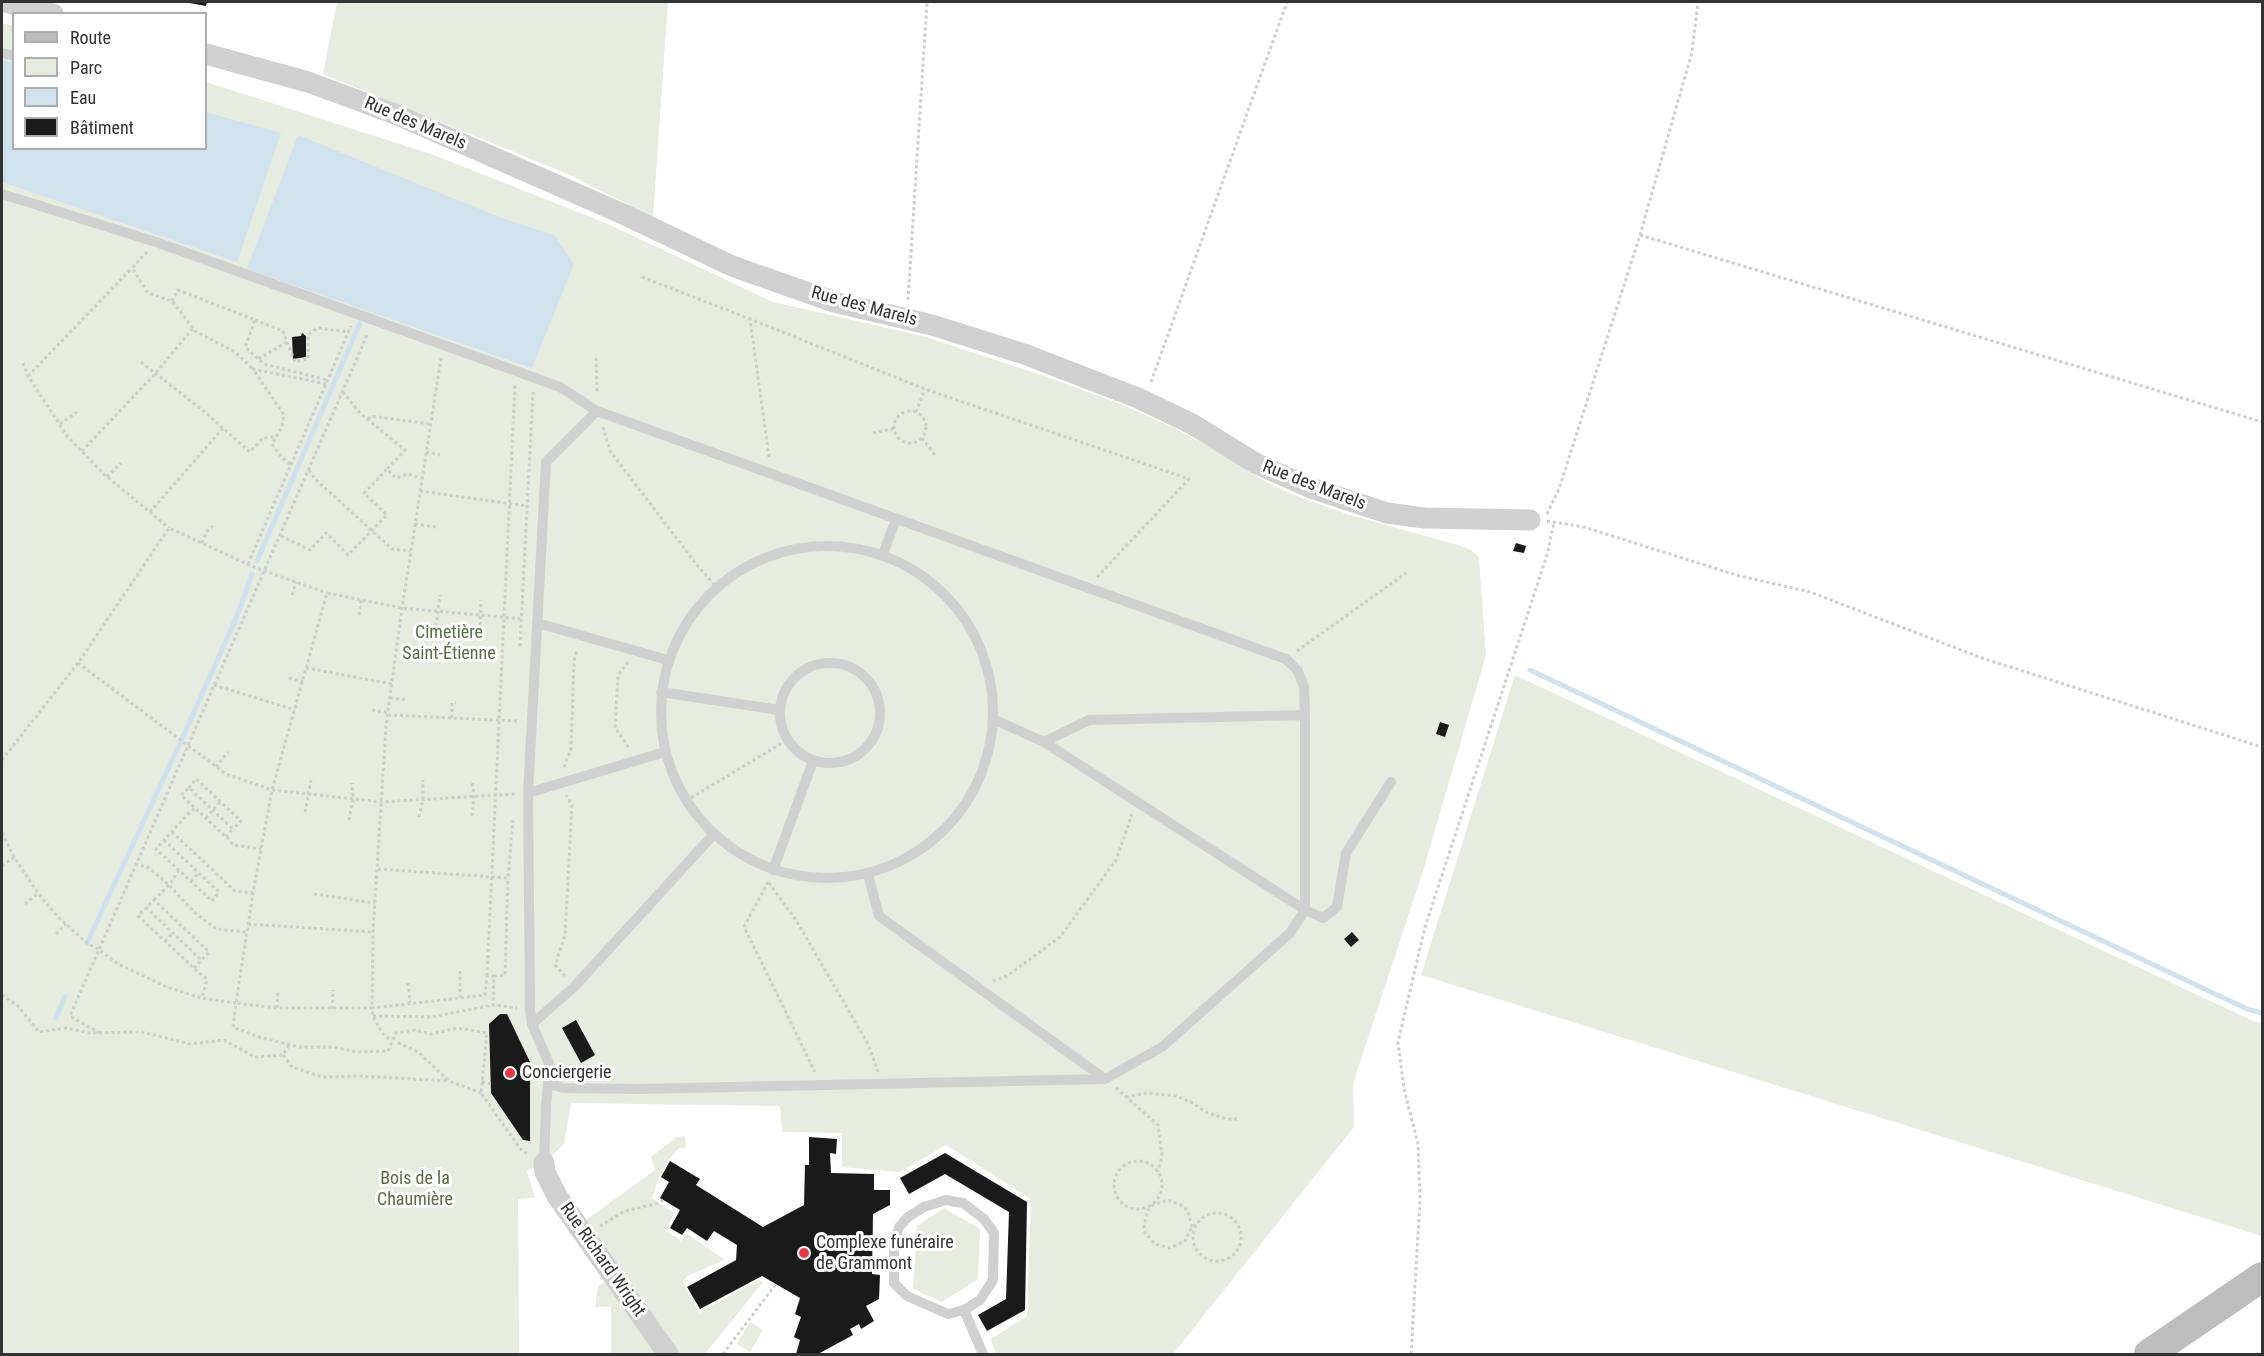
<!DOCTYPE html>
<meta charset="utf-8">
<style>
body{margin:0}
#map{position:relative;width:2264px;height:1356px;overflow:hidden;background:#fff;font-family:"Roboto Condensed",sans-serif}
canvas{display:block}
.frame{position:absolute;inset:0;border:3px solid #333;pointer-events:none}
.legend{position:absolute;left:12px;top:12px;width:195px;height:138px;box-sizing:border-box;background:#fff;border:2px solid #adadad;margin:0;padding:8px 10px;list-style:none;font-size:18px;color:#333}
.legend li{display:flex;align-items:center;gap:12px;height:30px}
.legend b{width:30px;border:2px solid #adadad}
</style>
<div id="map">
<canvas width="2264" height="1356"></canvas>
<div class="frame"></div>
<ul class="legend">
<li><b style="height:8px;background:#bdbdbd"></b>Route</li>
<li><b style="height:16px;background:#e6ecdf"></b>Parc</li>
<li><b style="height:16px;background:#cfe2ee"></b>Eau</li>
<li><b style="height:16px;background:#1a1a1a"></b>Bâtiment</li>
</ul>
</div>
<script>
const g = document.querySelector('canvas').getContext('2d');
g.lineJoin = 'round';
function paint(path, color) {
  g.fillStyle = color;
  g.fill(path, 'evenodd');
}
function shape(rows) {
  const path = new Path2D();
  for (const r of rows) {
    if (r.length === 3) {
      path.moveTo(r[0] + r[2], r[1]);
      path.arc(r[0], r[1], r[2], 0, 2 * Math.PI);
      continue;
    }
    path.moveTo(r[0], r[1]);
    for (let i = 2; i < r.length; i += 2) path.lineTo(r[i], r[i + 1]);
  }
  return path;
}
function trace(path, color, width, dash) {
  g.strokeStyle = color;
  g.lineWidth = width;
  g.lineCap = dash ? 'butt' : 'round';
  g.setLineDash(dash || []);
  g.stroke(path);
}
function drawText(font, color, halo, rows, align = 'center') {
  g.font = font + ' "Roboto Condensed",sans-serif';
  g.lineWidth = 6;
  g.setLineDash([]);
  g.textBaseline = 'middle';
  g.strokeStyle = halo;
  g.fillStyle = color;
  for (const [text, x, y, turn = 0] of rows) {
    g.save();
    g.translate(x, y);
    g.rotate((+turn || 0) * Math.PI / 180);
    g.textAlign = isNaN(turn) ? turn : align;
    if (halo) g.strokeText(text, 0, 0);
    g.fillText(text, 0, 0);
    g.restore();
  }
}
paint(shape([
 [337,2,668,2,653,217,568,174,323,74],
 [2,23,13,26,14,148,206,148,206,82,431,154,608,224,773,302,926,337,1044,376,1120,404,1174,428,1219,452,1266,482,1296,496,1350,515,1458,545,1471,550,1479,558,1486,655,1423,871,1358,1068,1353,1085,1354,1127,1173,1354,996,1354,991,1339,1027,1316,1031,1199,946,1145,900,1172,842,1167,842,1133,782,1132,780,1106,571,1103,564,1144,544,1163,527,1171,535,1198,518,1199,519,1354,2,1354],
 [1515,675,2253,1021,2262,1023,2262,1236,1421,975],
 [685,1136,686,1148,679,1148,669,1159,659,1177,652,1198,674,1213,666,1231,681,1241,687,1234,725,1260,687,1276,683,1282,699,1313,758,1280,763,1282,705,1354,679,1354,586,1220,655,1170,651,1157,677,1137],
 [944,1208,980,1229,978,1279,942,1302,913,1289,917,1226],
 [606,1281,658,1354,611,1354,611,1307,595,1307,598,1286],
 [750,1322,763,1330,750,1352,737,1344]
]), '#e6ecdf');
paint(shape([
 [2,60,13,63,14,148,206,148,206,112,281,133,237,262,2,182],
 [298,135,504,219,554,235,574,264,532,368,247,269]
]), '#cfe2ee');
trace(shape([
 [257,561,360,323],
 [1530,670,2247,1009,2262,1013],
 [87,943,181,741,237,616,252,574],
 [56,1018,65,996]
]), '#cfe2ee', 5);
paint(shape([
 [184,2,207,2,206,6],
 [302,333,306,336,306,357,293,359,292,337,301,336],
 [1516,543,1526,546,1524,553,1513,551],
 [1440,722,1449,725,1445,737,1436,734],
 [1352,932,1359,940,1351,947,1344,939],
 [500,1014,507,1014,530,1062,530,1141,523,1140,491,1093,489,1024],
 [576,1020,595,1055,581,1063,562,1028],
 [809,1137,837,1139,836,1154,830,1153,831,1173,874,1174,874,1190,890,1190,890,1205,873,1214,872,1274,880,1275,879,1299,866,1306,874,1321,861,1329,859,1324,850,1329,853,1335,818,1354,796,1354,800,1340,794,1337,801,1317,795,1314,800,1298,762,1276,700,1309,687,1287,736,1260,737,1245,714,1231,707,1241,687,1228,682,1235,670,1228,680,1210,660,1198,669,1182,661,1177,670,1161,700,1179,696,1185,763,1227,804,1205,805,1165,809,1165],
 [945,1153,1027,1202,1025,1310,987,1331,978,1315,1006,1299,1009,1212,945,1174,909,1194,900,1178]
]), '#1a1a1a');
trace(shape([
 [1640,235,2262,422],
 [147,252,132,268,148,293,172,301,195,331,235,352,253,369],
 [642,277,750,319],
 [908,300,927,2],
 [172,301,178,290,255,320,245,347,264,364,327,380],
 [255,320,283,331,287,342,258,359],
 [287,342,295,362,308,359,308,335,317,328,349,332],
 [441,358,411,551,402,608,386,726,373,932,372,1008,277,1008,236,1003,253,893,272,790,327,593,402,608,523,619],
 [596,358,597,394],
 [141,362,206,413,250,452,263,438,275,437],
 [23,363,28,376,67,436,105,475,169,528],
 [28,376,132,268],
 [1151,382,1287,2],
 [343,392,359,412,405,450,387,469],
 [910,427,16],
 [916,412,925,389],
 [368,419,371,416,430,424],
 [60,424,77,412],
 [603,427,610,451,697,565,717,588],
 [873,433,895,428],
 [922,438,935,455],
 [82,451,155,374,193,328],
 [426,452,440,455],
 [769,457,750,319,925,389,1189,479,1097,577],
 [290,464,282,458,272,444,282,427,284,415,253,369,326,384],
 [309,470,315,479,392,549,410,551],
 [107,477,121,463],
 [420,491,527,506],
 [150,512,223,428],
 [1547,514,1559,489,1640,235,1692,52,1698,2],
 [1547,521,1584,527,1736,575,1810,592,1982,658,2262,747],
 [415,524,436,527],
 [281,536,310,550,326,533,348,555,387,515,364,493,374,483,387,469,396,478,407,474,421,478],
 [202,543,207,531,214,525],
 [248,564,351,326],
 [292,595,296,582],
 [359,615,361,600],
 [436,626,440,595],
 [480,631,481,600],
 [520,646,533,392],
 [1297,651,1406,573],
 [628,662,618,675,615,728,630,749],
 [78,663,226,774,272,790,382,802,515,794],
 [306,668,392,684],
 [289,678,303,682],
 [214,685,295,710],
 [390,698,407,700],
 [372,710,389,713],
 [388,715,517,721],
 [452,718,452,703,456,703],
 [2,760,78,663,169,528,254,567,327,593],
 [216,767,228,752],
 [564,767,571,749,574,661,577,650],
 [189,788,196,779,241,821,233,829],
 [686,801,787,740],
 [305,812,311,780],
 [472,816,474,796,472,782],
 [419,817,423,799,423,780],
 [206,818,220,802],
 [349,820,353,799,352,783],
 [172,832,235,891,253,893],
 [2,833,14,857,38,893,57,916,87,943,98,949,118,964,167,987,202,998,236,1003,233,1027,259,1037,299,1047,333,1047,357,1052,388,1051,396,1033,415,1030,431,1034,458,1028,487,1033,481,1093,522,1151,528,1154],
 [226,837,233,829,189,788,181,795,226,837,229,839,233,845,261,849],
 [164,840,219,892,212,901,156,849,188,814,195,808],
 [135,864,149,868,169,885,194,912,216,929,246,932],
 [2,866,14,857],
 [378,869,508,878,513,820],
 [191,881,199,873],
 [768,882,744,927,815,1072],
 [769,883,796,920,868,1044,878,1072],
 [314,894,375,903],
 [154,900,169,885,179,870],
 [25,904,38,893],
 [146,907,201,960],
 [248,924,373,932],
 [56,934,66,924],
 [165,941,173,933],
 [194,968,209,952,154,900,138,916,198,972,207,979,202,998],
 [460,971,460,998],
 [487,976,515,385],
 [494,976,505,975,508,878],
 [565,976,555,965,565,936,572,805,566,795],
 [993,981,1007,976,1060,937,1116,860,1132,814],
 [408,983,410,1003],
 [2,995,18,1006,39,1032,66,1028,89,1033,142,1032,190,1044,224,1040,255,1057,283,1055,290,1044],
 [277,1008,278,990],
 [332,1009,333,990],
 [373,1016,432,1017,493,1005,517,1008],
 [100,1033,70,1016,368,333],
 [389,1039,382,1033,373,1016,372,1008,485,995,487,976,494,976,493,1005],
 [398,1043,418,1052,449,1081,481,1093],
 [283,1055,292,1067,322,1077,361,1076,449,1081],
 [482,1082,491,1084],
 [1116,1088,1158,1125,1162,1156,1158,1172],
 [1126,1097,1147,1093,1176,1096,1191,1102,1206,1112,1226,1119,1237,1119],
 [1138,1185,24],
 [1217,1237,24],
 [600,1226,625,1211,659,1203,663,1200],
 [1192,1227,1188,1212,1183,1206,1168,1200,1153,1205,1148,1210,1144,1225,1145,1233,1155,1244,1170,1248,1185,1241,1192,1227,1198,1223],
 [723,1354,776,1284],
 [1411,1354,1420,1200,1418,1144,1404,1089,1398,1042,1425,927,1547,555,1554,522]
]), '#cdcdcd', 3, [3, 3]);
trace(shape([
 [2,53,14,56],
 [2,194,156,242,516,371,560,387,597,411],
 [827,712,166],
 [883,554,896,519],
 [537,623,668,660],
 [830,713,50],
 [661,692,779,710],
 [995,720,1044,742,1305,910,1323,918,1337,907,1346,853,1391,782],
 [1044,742,1089,720,1305,715],
 [528,793,665,752],
 [773,870,813,761],
 [868,874,879,916,1105,1079],
 [532,1024,574,987,714,834],
 [544,1163,546,1106,548,1083,550,1066,532,1024,530,1009,528,793,546,462,597,411,1286,659,1298,671,1304,687,1305,715,1305,910,1290,933,1162,1047,1105,1079,639,1089,563,1088,548,1083],
 [946,1200,963,1203,984,1219,994,1233,993,1280,980,1300,964,1310,948,1314,907,1296,894,1283,894,1242,899,1227,908,1217,924,1207,946,1200],
 [964,1310,983,1354]
]), '#d0d0d0', 10);
trace(shape([
 [5,2,53,14],
 [206,54,308,82,395,114,623,214,732,266,834,302,932,325,1024,354,1138,398,1192,424,1257,464,1311,488,1387,513,1424,518,1530,520],
 [544,1163,545,1172,557,1196,668,1354]
]), '#d0d0d0', 21);
trace(shape([
 [2149,1354,2262,1277]
]), '#bdbdbd', 30);
for (const [x, y, r, color] of [
 [510,1073,6,"#e63946"],
 [804,1253,6,"#e63946"]
]) {
  const dot = new Path2D();
  dot.arc(x, y, r, 0, 2 * Math.PI);
  g.fillStyle = color;
  g.fill(dot);
  trace(dot, '#fff', 2);
}
drawText('18px', '#333', '#fff', [
 ["Rue des Marels",415,124,23],
 ["Rue des Marels",864,307,15],
 ["Rue des Marels",1314,486,21],
 ["Rue Richard Wright",602,1260,55]
]);
drawText('18px', '#56703f', '#fff', [
 ["Cimetière",449,633],
 ["Saint-Étienne",449,654],
 ["Bois de la",415,1179],
 ["Chaumière",415,1200]
]);
drawText('18px', '#333', '#fff', [
 ["Conciergerie",522,1073],
 ["Complexe funéraire",816,1243],
 ["de Grammont",816,1264]
], 'left');
</script>
